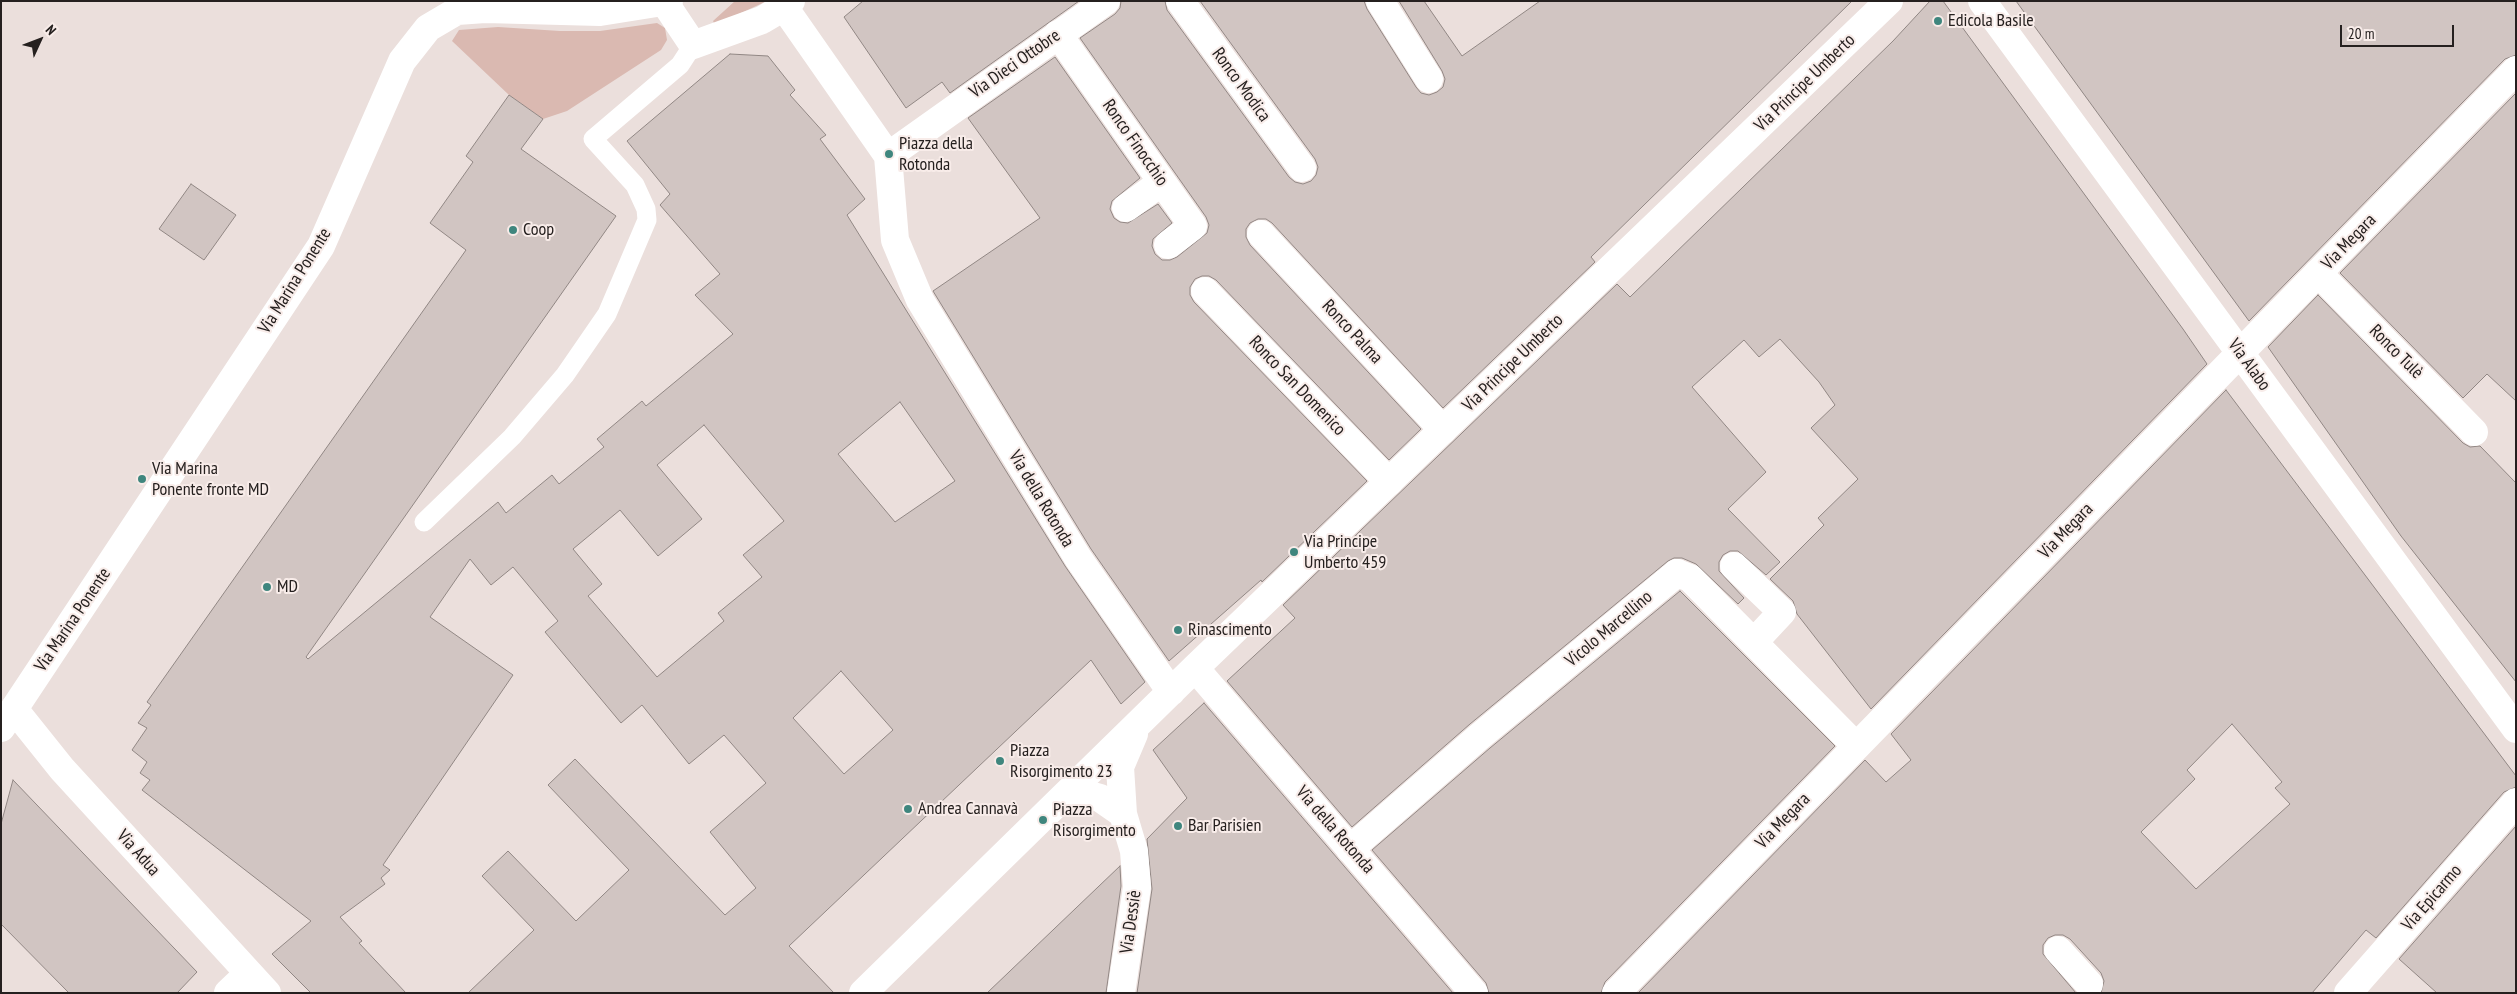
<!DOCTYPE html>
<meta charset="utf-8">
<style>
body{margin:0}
#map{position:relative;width:2517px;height:994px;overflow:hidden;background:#ebdfdc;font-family:"PT Sans Narrow",sans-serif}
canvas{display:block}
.frame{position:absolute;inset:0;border:2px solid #25201f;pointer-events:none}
.north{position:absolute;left:15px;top:15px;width:50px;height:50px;-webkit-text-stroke:4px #f8ece9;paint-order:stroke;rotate:47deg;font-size:14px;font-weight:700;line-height:20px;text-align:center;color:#25201f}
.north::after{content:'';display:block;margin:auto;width:18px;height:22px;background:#25201f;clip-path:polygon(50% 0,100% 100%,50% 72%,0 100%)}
.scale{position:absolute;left:2340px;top:25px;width:114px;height:22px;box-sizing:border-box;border:2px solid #25201f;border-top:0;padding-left:6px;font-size:15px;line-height:18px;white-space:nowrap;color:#25201f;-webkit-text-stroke:4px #f8ece9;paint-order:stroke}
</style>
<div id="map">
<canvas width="2517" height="994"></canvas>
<div class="frame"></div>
<div class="north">N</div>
<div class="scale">20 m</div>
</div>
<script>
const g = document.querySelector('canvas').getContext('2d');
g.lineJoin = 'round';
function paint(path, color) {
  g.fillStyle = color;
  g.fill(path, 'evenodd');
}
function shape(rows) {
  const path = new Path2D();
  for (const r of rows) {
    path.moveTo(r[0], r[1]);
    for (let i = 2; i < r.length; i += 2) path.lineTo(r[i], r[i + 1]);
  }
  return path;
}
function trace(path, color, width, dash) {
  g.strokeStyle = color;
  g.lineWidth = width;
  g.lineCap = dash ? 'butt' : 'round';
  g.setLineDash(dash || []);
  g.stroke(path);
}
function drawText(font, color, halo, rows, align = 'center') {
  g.font = font + ' "PT Sans Narrow",sans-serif';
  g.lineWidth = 4;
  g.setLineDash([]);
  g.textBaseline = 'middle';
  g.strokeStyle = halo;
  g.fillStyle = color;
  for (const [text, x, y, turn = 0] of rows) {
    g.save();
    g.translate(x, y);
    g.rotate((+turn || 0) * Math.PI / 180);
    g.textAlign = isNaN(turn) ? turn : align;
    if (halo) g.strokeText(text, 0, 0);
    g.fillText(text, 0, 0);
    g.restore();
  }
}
paint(shape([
 [735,1,767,1,715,25,713,21],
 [657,23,665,28,667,40,661,50,567,111,543,119,509,95,452,41,459,30,498,27,560,31,600,31]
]), '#dab9b1');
const building = shape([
 [863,1,1079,1,950,93,942,82,906,108,844,17,863,1],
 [1121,1,1165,1,1167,10,1289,177,1295,182,1303,184,1311,181,1316,175,1318,167,1315,159,1200,1,1364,1,1367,9,1416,87,1421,93,1429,95,1437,92,1443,87,1445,79,1442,71,1399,1,1424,1,1462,56,1540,1,1852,1,1591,257,1595,262,1443,408,1272,223,1266,219,1258,219,1250,223,1246,229,1246,237,1250,245,1421,429,1389,460,1216,280,1209,276,1202,276,1195,279,1190,287,1190,295,1194,302,1367,481,1262,582,1261,580,1169,661,1091,549,933,291,1040,218,968,118,1055,57,1140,178,1112,201,1110,209,1114,218,1120,222,1128,223,1158,204,1172,223,1153,239,1152,246,1155,254,1162,260,1170,260,1177,257,1207,233,1209,225,1206,217,1080,38,1115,14,1120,8,1121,1],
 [1930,1,1943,1,2183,329,2207,364,1871,709,1797,614,1793,601,1770,579,1824,525,1818,518,1858,479,1811,428,1835,405,1819,382,1780,339,1759,357,1744,340,1692,387,1766,472,1728,509,1780,562,1766,575,1738,551,1730,551,1723,555,1719,562,1719,571,1744,598,1738,604,1696,564,1682,558,1674,558,1668,561,1470,724,1352,827,1227,681,1295,618,1283,605,1617,284,1630,297,1893,41,1930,1],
 [2016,1,2516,1,2516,55,2505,59,2249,321,2016,1],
 [730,54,768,56,795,90,790,95,826,135,820,139,865,199,847,215,1065,566,1145,682,1121,704,1091,660,789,946,834,993,468,993,534,930,482,876,508,851,576,921,629,870,548,785,575,759,725,915,756,888,710,832,766,783,724,735,689,764,642,705,621,723,545,632,558,621,513,567,491,585,470,559,430,617,513,675,383,865,390,870,381,878,385,884,340,917,362,941,359,943,406,993,311,993,272,954,311,921,142,790,150,780,140,773,147,762,132,750,147,728,138,723,151,705,147,702,466,250,430,223,473,162,466,156,509,95,543,119,521,149,616,216,306,657,308,659,498,502,506,513,552,475,559,484,604,447,597,439,642,401,646,406,733,334,695,295,720,274,660,205,670,194,627,141,730,54],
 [900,402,955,481,895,522,838,454,900,402],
 [704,425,784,521,743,555,762,577,718,613,724,621,657,677,588,596,602,584,573,549,620,510,658,556,702,519,657,465,704,425],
 [841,671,893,730,844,774,793,718,841,671],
 [2516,93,2516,401,2487,374,2463,398,2340,273,2516,93],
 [191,184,236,215,204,260,159,229,191,184],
 [2318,295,2463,443,2470,447,2480,446,2516,483,2516,682,2401,536,2268,347,2318,295],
 [2226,390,2516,776,2516,787,2504,792,2376,938,2366,930,2312,993,2101,993,2104,981,2101,973,2070,939,2063,935,2055,935,2048,938,2043,945,2043,954,2076,993,1638,993,1865,760,1886,782,1911,760,1891,734,2226,390],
 [2232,724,2282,782,2275,788,2290,804,2196,889,2141,832,2195,779,2187,770,2232,724],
 [1680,591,1835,746,1605,982,1601,993,1489,993,1486,983,1372,850,1490,748,1680,591],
 [1204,703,1338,859,1453,993,1137,993,1152,889,1147,839,1187,798,1153,750,1204,703],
 [13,780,197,972,177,993,69,993,1,924,1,824,13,780],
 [2516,826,2516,993,2437,993,2399,959,2516,826],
 [1120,866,1121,886,1106,993,987,993,1120,866]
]);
paint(building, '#d1c5c2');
trace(building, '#918784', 1);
trace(shape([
 [424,522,512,437,565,375,607,314,647,220,646,209,635,185,593,139,680,65,693,45]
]), '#fff', 19);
trace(shape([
 [1180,1,1302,168],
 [1380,1,1429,79],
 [1058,34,1193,226,1168,245],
 [1126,208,1162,182],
 [1261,234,1443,430],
 [2318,273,2474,432],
 [1205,291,1389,482],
 [1734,566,1782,612,1754,642],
 [1677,573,1690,578,1856,746],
 [2058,950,2089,984]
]), '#fff', 28);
trace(shape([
 [665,3,693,45,762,20,784,7],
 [1,728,14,709],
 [1350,849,1480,736,1677,573],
 [228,993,248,974]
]), '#fff', 28);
trace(shape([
 [791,1,784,7,888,156,895,240,920,300,1078,558,1171,692],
 [1982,1,2516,729],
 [888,156,1106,1],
 [1195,668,1474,993],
 [1072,790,1100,798,1123,814],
 [267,993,62,769,14,709,321,246,402,61,428,28,457,11,485,9,600,12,669,1],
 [863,993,1195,668,1889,1],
 [1121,993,1137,887,1134,851,1123,814,1120,767,1134,734],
 [1616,993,2516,70],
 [2348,993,2516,802]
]), '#fff', 28);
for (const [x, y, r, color] of [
 [1938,21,5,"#3f867e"],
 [889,154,5,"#3f867e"],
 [513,230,5,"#3f867e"],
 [142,479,5,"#3f867e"],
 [1294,552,5,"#3f867e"],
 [267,587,5,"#3f867e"],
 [1178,630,5,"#3f867e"],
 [1000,761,5,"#3f867e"],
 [908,809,5,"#3f867e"],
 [1043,820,5,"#3f867e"],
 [1178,826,5,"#3f867e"]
]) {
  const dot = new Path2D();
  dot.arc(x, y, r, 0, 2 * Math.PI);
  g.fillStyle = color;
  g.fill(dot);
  trace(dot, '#f8ece9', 2);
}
drawText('18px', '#25201f', '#f8ece9', [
 ["Edicola Basile",1948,21],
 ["Piazza della",899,144],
 ["Rotonda",899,165],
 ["Coop",523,230],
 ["Via Marina",152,469],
 ["Ponente fronte MD",152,490],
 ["Via Principe",1304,542],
 ["Umberto 459",1304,563],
 ["MD",277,587],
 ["Rinascimento",1188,630],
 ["Piazza",1010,751],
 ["Risorgimento 23",1010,772],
 ["Andrea Cannavà",918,809],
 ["Piazza",1053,810],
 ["Risorgimento",1053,831],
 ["Bar Parisien",1188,826]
], 'left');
drawText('18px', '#25201f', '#f8ece9', [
 ["Via Dieci Ottobre",1015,64,-35],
 ["Via Principe Umberto",1805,83,-44],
 ["Ronco Modica",1241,85,54],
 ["Ronco Finocchio",1135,143,55],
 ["Via Megara",2349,242,-46],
 ["Via Marina Ponente",295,281,-58],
 ["Ronco Palma",1352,332,47],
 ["Ronco Tulè",2396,352,45],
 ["Via Principe Umberto",1513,363,-44],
 ["Via Alabo",2249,365,54],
 ["Ronco San Domenico",1297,386,46],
 ["Via della Rotonda",1041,499,59],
 ["Via Megara",2066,531,-46],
 ["Via Marina Ponente",73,620,-56],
 ["Vicolo Marcellino",1609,629,-40],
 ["Via Megara",1783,821,-46],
 ["Via della Rotonda",1335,830,49],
 ["Via Adua",138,853,48],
 ["Via Epicarmo",2432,898,-49],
 ["Via Dessiè",1131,922,-82]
]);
</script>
